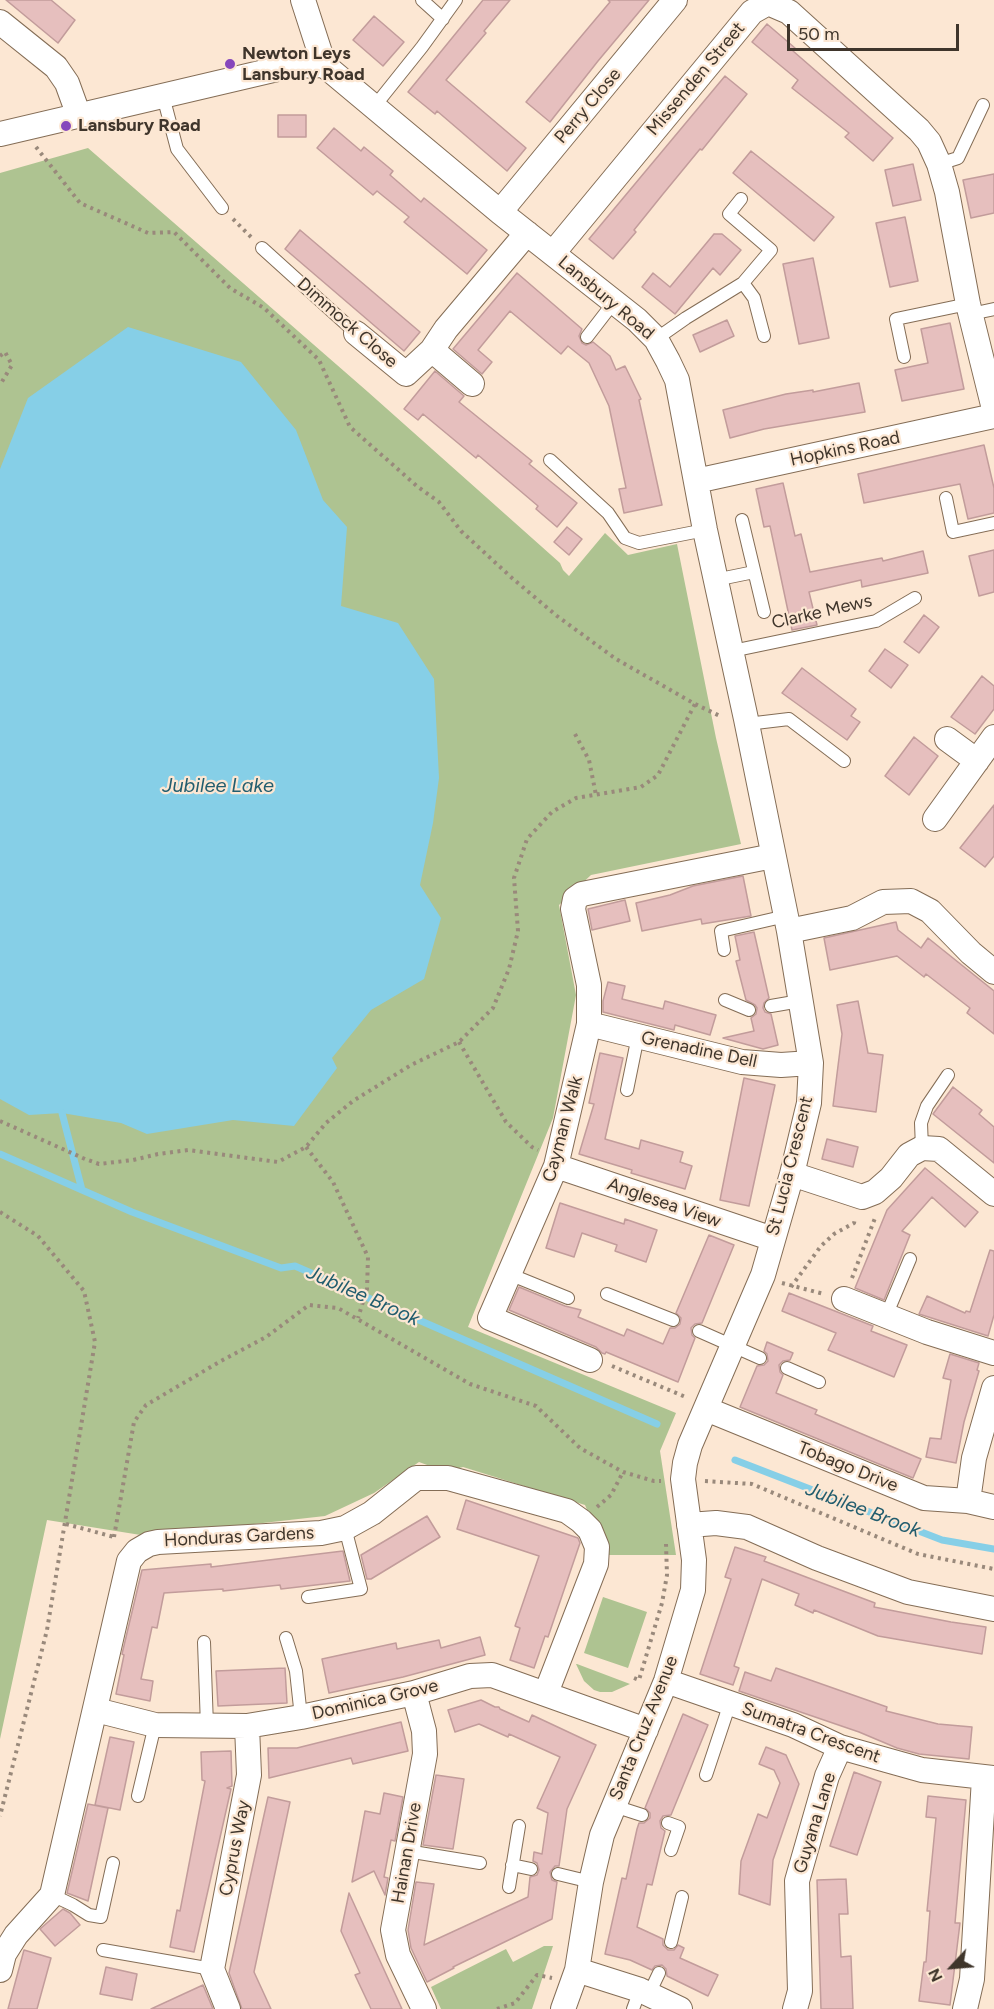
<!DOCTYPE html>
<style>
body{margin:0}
#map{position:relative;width:994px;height:2009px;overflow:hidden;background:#fce7d3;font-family:Figtree,sans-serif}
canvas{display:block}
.north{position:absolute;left:922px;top:1937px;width:60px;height:60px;-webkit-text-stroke:4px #fce7d3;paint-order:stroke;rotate:244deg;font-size:16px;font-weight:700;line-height:24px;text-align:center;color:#3f352b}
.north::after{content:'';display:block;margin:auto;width:21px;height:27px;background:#3f352b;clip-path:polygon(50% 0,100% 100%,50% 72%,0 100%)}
.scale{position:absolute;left:787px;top:24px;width:172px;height:27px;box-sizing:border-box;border:3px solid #3f352b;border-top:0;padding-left:8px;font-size:18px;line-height:21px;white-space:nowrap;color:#3f352b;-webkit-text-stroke:4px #fce7d3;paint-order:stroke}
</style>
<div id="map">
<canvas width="994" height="2009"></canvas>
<div class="north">N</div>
<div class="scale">50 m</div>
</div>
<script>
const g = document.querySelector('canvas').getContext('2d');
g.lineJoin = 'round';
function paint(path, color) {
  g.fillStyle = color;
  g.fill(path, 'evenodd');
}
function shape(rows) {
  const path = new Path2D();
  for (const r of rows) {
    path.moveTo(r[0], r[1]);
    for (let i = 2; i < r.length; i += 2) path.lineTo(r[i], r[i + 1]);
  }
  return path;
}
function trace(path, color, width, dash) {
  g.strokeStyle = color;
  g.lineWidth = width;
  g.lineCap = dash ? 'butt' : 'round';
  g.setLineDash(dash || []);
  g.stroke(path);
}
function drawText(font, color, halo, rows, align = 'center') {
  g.font = font + ' Figtree,sans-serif';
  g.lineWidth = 4.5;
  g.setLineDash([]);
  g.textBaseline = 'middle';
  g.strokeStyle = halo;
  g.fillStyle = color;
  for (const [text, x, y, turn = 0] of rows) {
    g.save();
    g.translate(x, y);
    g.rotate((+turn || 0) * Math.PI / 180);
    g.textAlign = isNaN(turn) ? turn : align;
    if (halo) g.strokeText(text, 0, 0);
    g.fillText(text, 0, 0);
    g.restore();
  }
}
paint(shape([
 [88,148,368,392,560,563,563,570,569,576,605,533,628,555,677,544,716,738,741,844,591,875,559,905,576,995,553,1118,468,1327,676,1413,660,1451,676,1555,606,1555,585,1505,463,1467,452,1470,438,1469,419,1462,374,1493,325,1516,147,1536,47,1520,0,1739,0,173],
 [603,1597,647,1612,628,1668,584,1653],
 [576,1664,577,1664,630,1684,612,1692,600,1692,594,1690,584,1681],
 [544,1946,553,1946,532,2009,441,2009,431,1987,506,1949,513,1962]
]), '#aec391');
paint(shape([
 [128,327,241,362,296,430,323,500,347,527,341,606,398,623,434,679,439,778,433,823,420,885,441,918,424,979,371,1010,332,1058,337,1068,294,1126,233,1120,147,1134,121,1123,62,1113,29,1115,0,1099,0,469,28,398]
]), '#86cfe7');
trace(shape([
 [62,1113,82,1190],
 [0,1154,132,1212,281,1268,295,1266,657,1424],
 [735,1460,942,1540,994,1549]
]), '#86cfe7', 7);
const building = shape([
 [6,0,51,0,75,20,58,43,6,0],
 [483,0,510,0,484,31,486,33,446,80,526,148,507,171,437,111,435,114,408,92,483,0],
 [608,0,649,0,598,61,550,122,526,102,610,2,608,0],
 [374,16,404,42,383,66,353,40,374,16],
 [767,24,795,48,793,51,893,138,873,161,845,137,849,133,792,88,798,80,752,42,767,24],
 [725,76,747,94,702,150,700,149,663,194,634,230,636,232,613,259,589,239,725,76],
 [278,115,306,115,306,137,278,137,278,115],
 [334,128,361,151,364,147,393,171,390,175,421,202,424,198,487,250,467,274,404,222,409,217,377,191,373,195,317,148,334,128],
 [751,151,834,217,814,241,733,173,751,151],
 [913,164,921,200,893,206,885,170,913,164],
 [994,174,994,213,971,218,963,180,994,174],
 [905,217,918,281,890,287,876,223,905,217],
 [300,230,420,332,404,351,285,249,300,230],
 [714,234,722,234,741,250,720,275,713,268,675,314,642,287,653,273,670,287,714,234],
 [813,258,829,338,799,344,783,264,813,258],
 [517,273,582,329,579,336,582,343,586,345,593,342,610,356,616,370,625,366,641,399,639,400,662,505,624,513,619,489,626,488,609,406,589,363,568,346,561,354,510,311,478,350,492,362,482,374,453,349,517,273],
 [727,320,734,336,700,352,693,335,727,320],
 [950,323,964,389,902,401,895,370,928,363,921,329,950,323],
 [435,371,464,396,459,402,532,461,529,464,577,503,557,527,536,509,538,506,478,455,476,458,423,414,418,420,404,409,435,371],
 [859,383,865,412,764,429,730,438,723,410,786,394,813,390,813,392,859,383],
 [984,445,994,488,994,513,968,519,960,484,864,503,858,474,984,445],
 [783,483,795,536,801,534,810,572,882,558,883,561,923,551,928,573,862,587,861,580,809,592,817,625,792,630,770,526,764,527,756,489,783,483],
 [567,527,582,539,569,555,554,542,567,527],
 [994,550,994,592,979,596,969,556,994,550],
 [924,615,939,627,919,653,904,642,924,615],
 [885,649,908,665,891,688,869,671,885,649],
 [802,668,856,709,851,716,860,722,847,740,782,693,802,668],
 [982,676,994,686,994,709,975,734,951,717,982,676],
 [914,737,938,756,909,795,885,776,914,737],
 [994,805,994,856,985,867,960,848,994,805],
 [743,876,751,916,702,924,701,919,642,931,636,903,670,895,693,886,743,876],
 [625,900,630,921,592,930,588,909,625,900],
 [896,922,898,930,921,948,928,938,994,991,994,1034,967,1013,970,1008,926,974,924,977,897,956,830,970,824,938,896,922],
 [754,932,769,998,764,1003,763,1008,765,1012,771,1014,778,1045,763,1049,723,1038,754,1031,751,1018,756,1014,757,1008,755,1005,746,1000,736,961,740,960,735,936,754,932],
 [608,982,625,986,622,999,663,1009,665,1001,716,1015,710,1035,675,1025,674,1030,603,1012,603,1001,608,982],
 [858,1001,868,1053,883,1055,876,1112,833,1106,842,1034,837,1005,858,1001],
 [600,1053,623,1058,605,1139,639,1149,641,1140,683,1152,680,1162,692,1166,685,1189,631,1173,632,1170,579,1154,594,1104,589,1103,600,1053],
 [744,1078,775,1085,749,1206,720,1200,744,1078],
 [953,1087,982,1110,979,1114,994,1127,994,1163,933,1114,953,1087],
 [827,1139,858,1147,853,1167,822,1159,827,1139],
 [925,1168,978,1212,965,1227,932,1197,902,1231,910,1235,884,1300,855,1288,887,1210,925,1168],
 [560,1203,624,1224,625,1219,657,1230,646,1262,615,1251,617,1245,582,1233,574,1257,546,1248,560,1203],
 [709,1235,734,1245,702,1323,695,1324,691,1328,692,1335,695,1338,678,1382,606,1352,605,1354,602,1353,596,1347,509,1310,519,1287,565,1306,581,1310,578,1317,624,1336,627,1329,663,1344,670,1328,675,1328,680,1324,681,1318,676,1313,709,1235],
 [990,1250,994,1251,994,1315,988,1336,919,1314,927,1296,965,1313,966,1311,970,1312,990,1250],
 [789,1293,873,1326,871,1331,907,1345,894,1377,828,1350,836,1333,782,1311,789,1293],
 [767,1342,793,1353,790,1360,783,1361,779,1365,780,1372,783,1375,776,1393,817,1410,815,1414,921,1459,913,1478,740,1407,757,1366,764,1365,768,1361,767,1354,764,1351,767,1342],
 [950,1354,979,1363,977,1370,979,1371,964,1422,956,1463,926,1457,930,1438,941,1439,951,1380,943,1378,950,1354],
 [466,1500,578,1538,580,1543,548,1637,545,1636,534,1668,510,1660,520,1628,515,1626,539,1556,457,1529,466,1500],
 [427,1516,440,1537,371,1579,367,1579,361,1555,427,1516],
 [735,1547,766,1557,764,1561,806,1577,875,1603,874,1607,951,1622,986,1627,982,1654,878,1636,814,1610,813,1613,795,1605,799,1594,762,1579,734,1666,739,1668,733,1685,700,1674,731,1579,725,1577,735,1547],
 [343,1551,350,1581,281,1589,280,1585,223,1591,223,1589,164,1593,157,1628,152,1627,141,1679,153,1681,150,1701,116,1694,124,1655,122,1654,142,1570,211,1564,211,1567,343,1551],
 [480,1637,485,1655,403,1677,329,1693,322,1659,396,1643,397,1649,439,1640,441,1648,480,1637],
 [285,1668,287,1703,218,1706,216,1671,285,1668],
 [776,1668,887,1707,886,1711,938,1724,972,1727,969,1759,919,1754,897,1748,859,1732,739,1691,745,1672,771,1681,776,1668],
 [481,1700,495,1707,499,1707,500,1709,529,1722,532,1715,596,1745,567,1809,559,1866,555,1866,550,1872,552,1880,557,1882,552,1919,453,1967,454,1968,427,1982,411,1948,408,1930,416,1882,434,1884,424,1945,528,1897,530,1877,537,1875,539,1870,537,1863,533,1861,534,1852,542,1854,548,1813,537,1808,560,1757,509,1734,508,1737,479,1724,455,1732,448,1710,481,1700],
 [683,1714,708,1725,671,1815,663,1816,660,1821,661,1828,665,1831,652,1885,647,1884,637,1927,663,1939,663,1945,668,1950,674,1950,678,1945,684,1948,680,1958,718,1975,708,1996,667,1976,666,1969,662,1965,655,1966,652,1970,630,1960,605,1954,622,1878,626,1879,637,1829,639,1823,644,1823,650,1818,650,1813,645,1808,683,1714],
 [401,1722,408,1751,353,1764,351,1758,269,1778,268,1748,297,1748,401,1722],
 [110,1737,134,1742,120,1810,95,1805,110,1737],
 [766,1747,786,1755,799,1784,773,1860,770,1905,739,1894,741,1861,758,1814,767,1818,780,1783,774,1770,759,1764,766,1747],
 [231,1751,232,1786,227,1788,231,1789,194,1952,170,1947,177,1910,180,1911,205,1781,202,1780,201,1752,231,1751],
 [854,1772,881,1782,857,1855,830,1846,854,1772],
 [436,1775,464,1779,453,1849,423,1845,436,1775],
 [384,1793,403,1797,395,1841,391,1840,384,1877,388,1878,385,1895,374,1871,352,1882,365,1811,380,1814,384,1793],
 [928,1796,966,1800,955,1923,960,1923,950,2005,919,2001,924,1962,926,1962,930,1911,927,1911,936,1818,926,1817,928,1796],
 [268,1797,290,1802,254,1972,271,2009,242,2009,229,1973,268,1797],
 [88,1804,108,1808,88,1901,67,1893,88,1804],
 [846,1879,848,1914,839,1914,841,1957,851,1956,853,2009,821,2009,817,1880,846,1879],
 [349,1893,402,2009,371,2009,355,1975,360,1973,341,1931,349,1893],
 [63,1909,70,1913,80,1925,55,1946,40,1929,63,1909],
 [24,1950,51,1958,37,2009,8,2009,24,1950],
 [106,1967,137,1974,132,2000,100,1994,106,1967],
 [203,1985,213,2009,151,2009,203,1985]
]);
paint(building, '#e6bfbe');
trace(building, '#c29c9b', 1.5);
const lane = shape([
 [422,0,443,19],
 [163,96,177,149,222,208],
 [374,107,422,47,456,0],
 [939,164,958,158,983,105],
 [262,248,356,333],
 [743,283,754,298,764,336],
 [971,314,994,309],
 [587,337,614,302],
 [656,339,686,318,743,283,771,250,729,214,741,199],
 [904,357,896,319,968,304],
 [550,460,608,513,625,538,639,543,705,530],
 [946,498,953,532,994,523],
 [742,520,764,612],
 [715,580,754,572],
 [732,651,876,621,915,598],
 [747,724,789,719,844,761],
 [724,950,721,931,786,916],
 [725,1000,749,1010],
 [771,1006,800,1001],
 [627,1090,638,1036],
 [922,1148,921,1123,927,1106,948,1075],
 [509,1274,568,1298],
 [607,1294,673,1320],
 [886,1316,910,1259],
 [699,1331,760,1358],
 [787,1368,819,1382],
 [308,1597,361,1589,345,1528],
 [286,1638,296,1671,301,1717],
 [204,1642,207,1726],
 [706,1775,730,1703],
 [138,1796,155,1725],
 [614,1806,642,1815],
 [668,1823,679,1827,671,1850],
 [407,1851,480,1863],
 [512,1865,531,1869],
 [558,1874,591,1882],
 [509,1887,519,1826],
 [52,1895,73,1905,89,1915,101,1917,113,1863],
 [671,1942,682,1897],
 [103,1950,212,1969],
 [649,1994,659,1973],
 [633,2009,640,1990]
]);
const street = shape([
 [303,0,324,65,500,212,637,320,656,339,668,361,677,380,705,530,746,719,789,931,811,1063,809,1103,792,1174,763,1275,690,1445,685,1463,683,1479,694,1560,693,1590,666,1681,602,1835,591,1882,577,1970,563,2009],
 [0,22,56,67,67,83,79,116],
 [0,134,290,66,324,65],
 [500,212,675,0],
 [553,253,752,12,768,3,789,12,919,130,929,142,939,164,947,192,968,304,994,409],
 [356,333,406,374,432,350,446,329,527,233],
 [432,350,472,384],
 [696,481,994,416],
 [947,739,977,761],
 [935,819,994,737],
 [789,931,852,918,883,902,911,901,930,911,971,953,994,972],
 [589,1024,742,1062,781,1065,811,1063],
 [556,1166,773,1239],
 [792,1174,862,1197,875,1192,891,1178,909,1155,922,1148,939,1149,994,1194],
 [844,1299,927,1332,994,1353],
 [590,1360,490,1318,556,1166,589,1024,589,985,573,909,575,899,582,894,773,856],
 [706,1409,924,1498,968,1501,994,1507],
 [968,1501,974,1458,994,1388],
 [689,1525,716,1523,747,1527,817,1558,908,1592,994,1609],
 [666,1681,793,1725,840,1747,922,1770,994,1778],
 [414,1693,424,1731,425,1754,393,1930,398,1955,424,2009],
 [96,1710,155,1725,247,1726,301,1717,414,1693,470,1676,492,1675,646,1730],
 [0,1970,4,1954,16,1935,52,1895,129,1561,137,1551,149,1544,158,1542,321,1533,345,1528,372,1513,416,1478,448,1478,567,1511,581,1521,590,1530,597,1547,596,1564,546,1693],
 [577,1970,640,1990,680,2009],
 [228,2009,212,1969,249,1775,247,1726],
 [795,2009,800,1991,797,1881,827,1776,840,1747],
 [965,2009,972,1979,984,1778]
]);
trace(lane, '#846d56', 14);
trace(street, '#846d56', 26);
trace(shape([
 [36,147,80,203,148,233,174,232,230,288,264,308,319,360,350,427,418,487,439,502,461,531,512,578,557,616,616,659,695,704,722,717],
 [233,219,251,237],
 [0,356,5,352,12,365,0,385],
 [575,734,589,760,596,795],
 [459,1042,506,1122,532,1147,538,1150],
 [0,1121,85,1159,99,1164,133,1160,158,1154,188,1150,278,1162,306,1147,326,1123,353,1101,411,1065,459,1042,493,1008,509,969,518,931,514,878,527,839,552,812,576,798,641,787,658,775,695,704],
 [306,1147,333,1182,368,1257,367,1289,358,1318],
 [0,1212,38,1236,84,1291,95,1342,47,1630,0,1816],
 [852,1278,875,1218],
 [782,1283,824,1294],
 [791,1287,821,1246,834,1234,854,1223,855,1219],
 [612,1366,688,1398],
 [705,1481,752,1484,918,1554,994,1569],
 [597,1507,611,1495,623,1472],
 [66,1524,114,1537],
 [114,1537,134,1422,146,1405,221,1361,266,1337,309,1305,338,1308,470,1384,536,1406,580,1448,623,1472,654,1481,661,1481],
 [634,1678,639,1680,662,1603,667,1575,666,1544],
 [497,2009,515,2003,537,1975,552,1978]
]), '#99897b', 4, [3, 4.5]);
trace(lane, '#fff', 12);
trace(street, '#fff', 24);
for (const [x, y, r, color] of [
 [230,64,6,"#8647bc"],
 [66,126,6,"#8647bc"]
]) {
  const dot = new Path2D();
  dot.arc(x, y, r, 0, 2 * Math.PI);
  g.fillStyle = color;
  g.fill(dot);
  trace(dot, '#fce7d3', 2);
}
drawText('bold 18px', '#3f352b', '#fce7d3', [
 ["Newton Leys",242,54],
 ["Lansbury Road",242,75],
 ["Lansbury Road",78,126]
], 'left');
drawText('18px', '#3f352b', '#fce7d3', [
 ["Missenden Street",696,79,-50],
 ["Perry Close",588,106,-50],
 ["Lansbury Road",606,298,40],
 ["Dimmock Close",347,323,41],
 ["Hopkins Road",845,449,-12],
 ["Clarke Mews",822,612,-13],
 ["Grenadine Dell",699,1050,12],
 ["Cayman Walk",563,1129,-75],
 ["St Lucia Crescent",790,1166,-76],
 ["Anglesea View",664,1203,19],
 ["Tobago Drive",848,1467,22],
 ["Honduras Gardens",239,1537,-3],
 ["Dominica Grove",375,1700,-13],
 ["Santa Cruz Avenue",644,1728,-68],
 ["Sumatra Crescent",811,1733,20],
 ["Guyana Lane",815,1823,-73],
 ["Cyprus Way",235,1848,-79],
 ["Hainan Drive",407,1853,-80]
]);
drawText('italic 20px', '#225d6e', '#fce7d3', [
 ["Jubilee Lake",218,786],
 ["Jubilee Brook",363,1296,24],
 ["Jubilee Brook",863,1510,21]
]);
</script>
